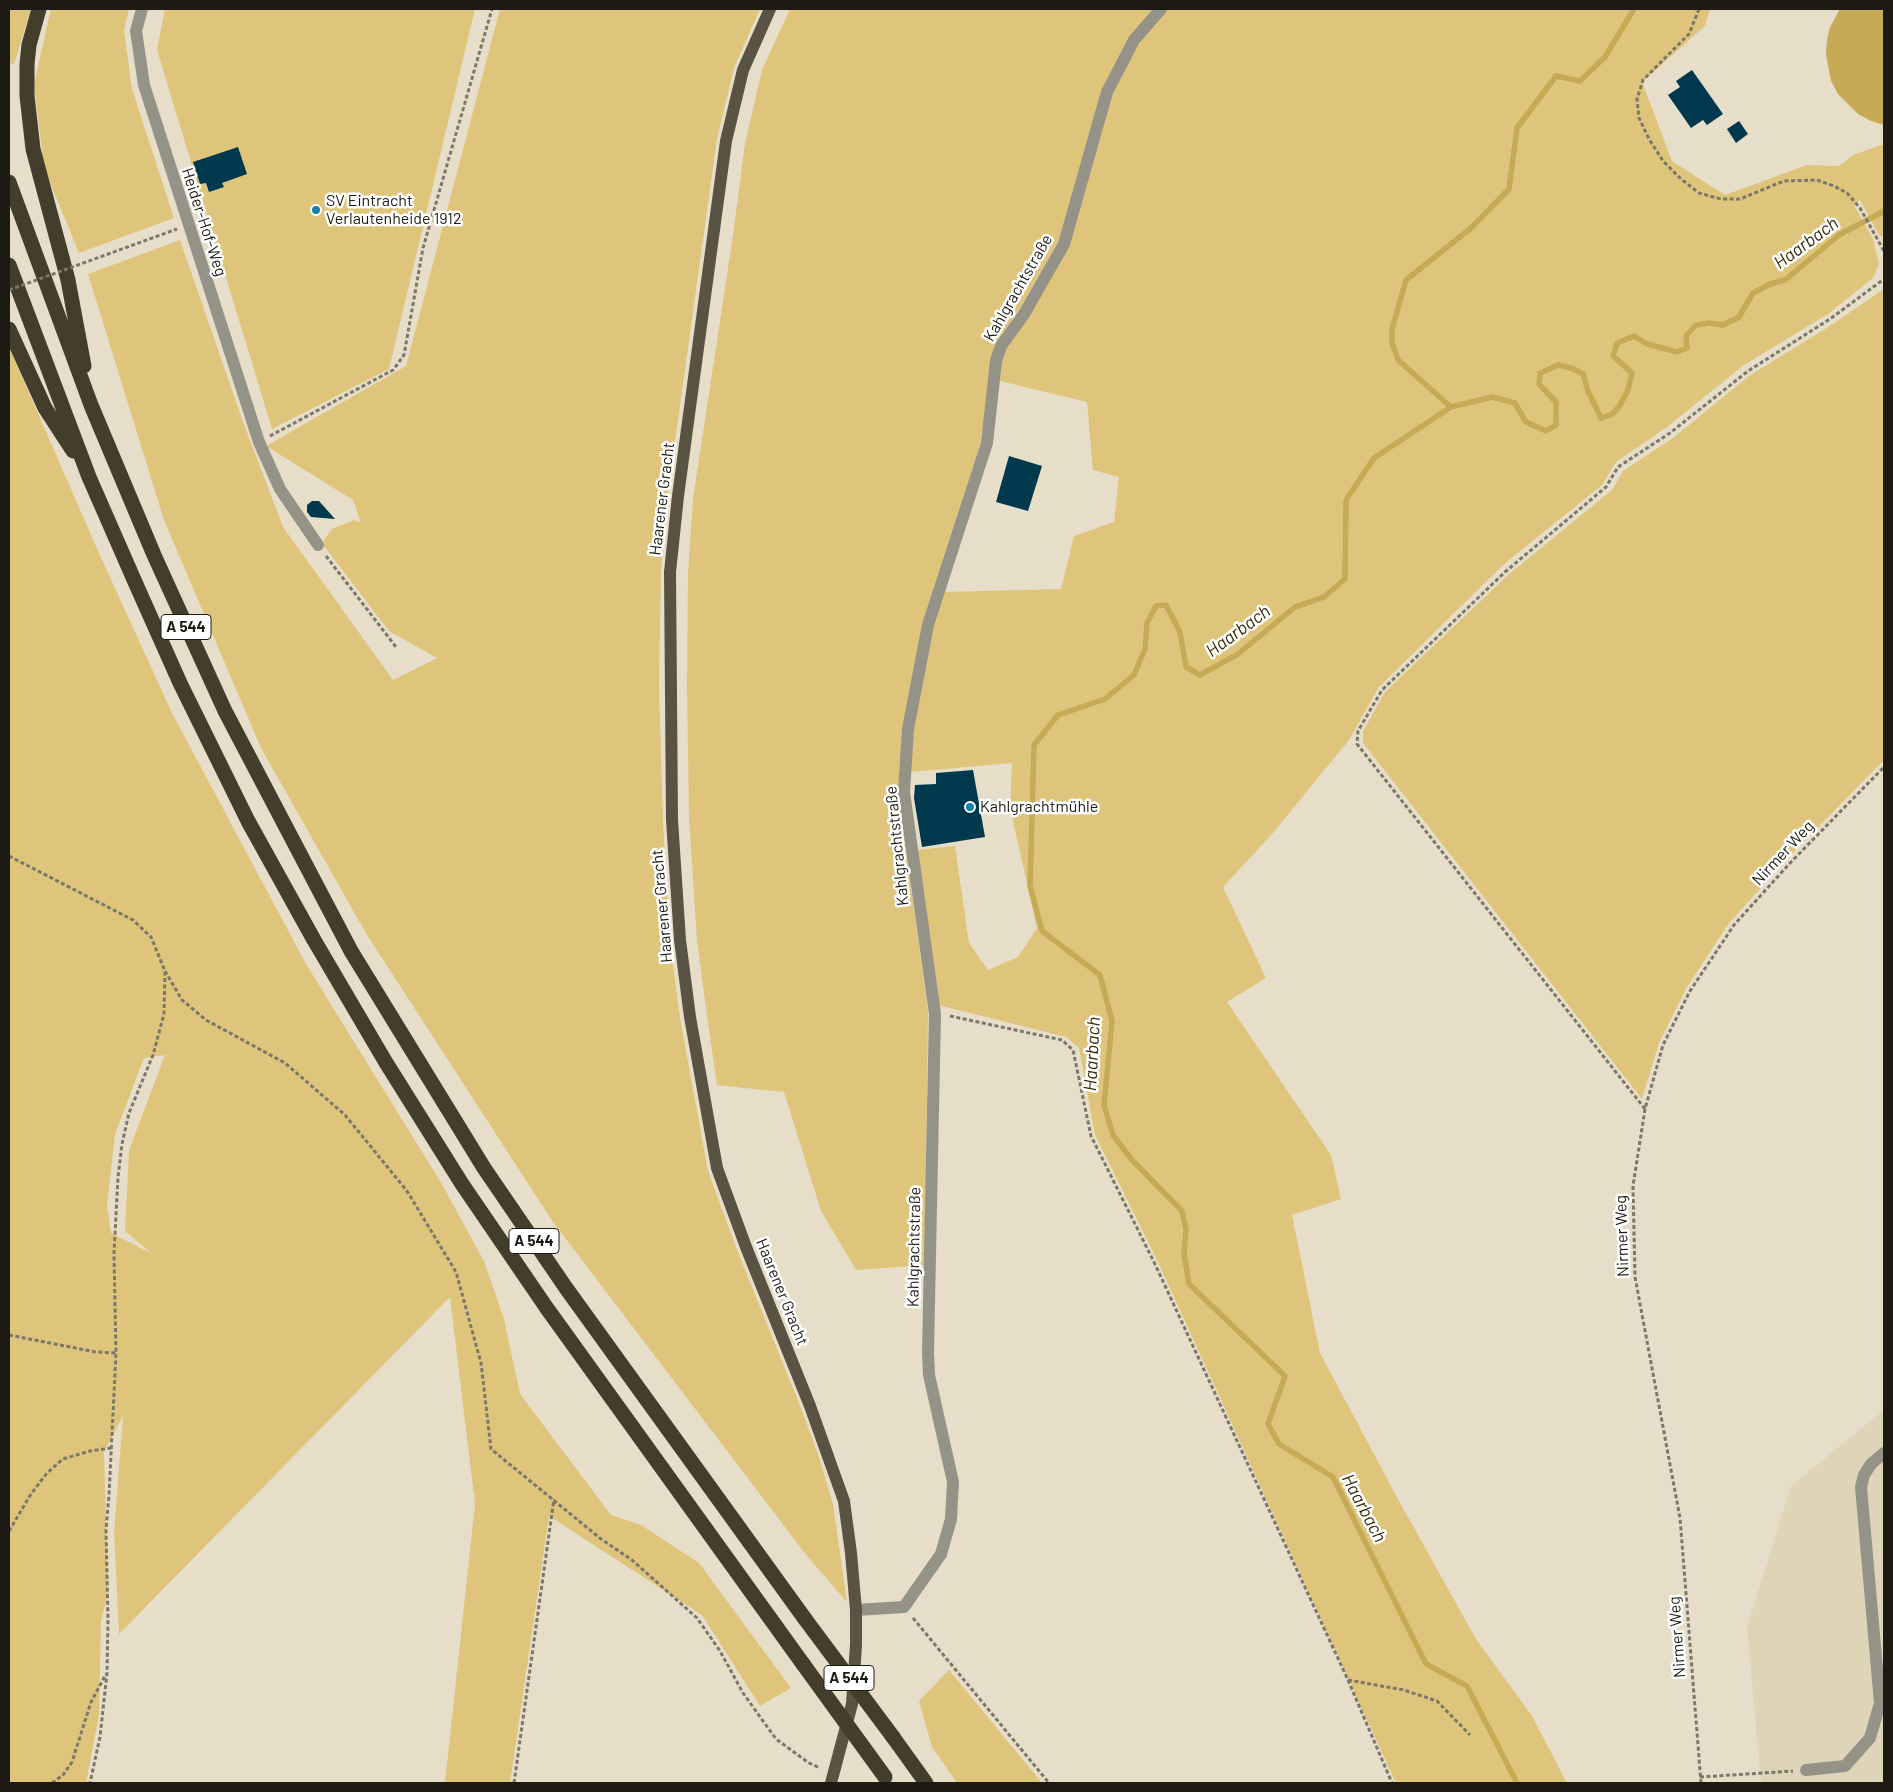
<!DOCTYPE html>
<meta charset="utf-8">
<style>
body{margin:0}
#map{position:relative;width:1893px;height:1792px;overflow:hidden;background:#e6dec8;font-family:Barlow,sans-serif}
canvas{display:block}
.frame{position:absolute;inset:0;border:10px solid #1c1a12;pointer-events:none}
</style>
<div id="map">
<canvas width="1893" height="1792"></canvas>
<div class="frame"></div>
</div>
<script>
const g = document.querySelector('canvas').getContext('2d');
g.lineJoin = 'round';
function paint(path, color) {
  g.fillStyle = color;
  g.fill(path, 'evenodd');
}
function shape(rows) {
  const path = new Path2D();
  for (const r of rows) {
    path.moveTo(r[0], r[1]);
    for (let i = 2; i < r.length; i += 2) path.lineTo(r[i], r[i + 1]);
  }
  return path;
}
function trace(path, color, width, dash) {
  g.strokeStyle = color;
  g.lineWidth = width;
  g.lineCap = dash ? 'butt' : 'round';
  g.setLineDash(dash || []);
  g.stroke(path);
}
function drawText(font, color, halo, rows, align = 'center') {
  g.font = font + ' Barlow,sans-serif';
  g.lineWidth = 5;
  g.setLineDash([]);
  g.textBaseline = 'middle';
  g.strokeStyle = halo;
  g.fillStyle = color;
  for (const [text, x, y, turn = 0] of rows) {
    g.save();
    g.translate(x, y);
    g.rotate((+turn || 0) * Math.PI / 180);
    g.textAlign = isNaN(turn) ? turn : align;
    if (halo) g.strokeText(text, 0, 0);
    g.fillText(text, 0, 0);
    g.restore();
  }
}
paint(shape([
 [1884,1410,1884,1783,1761,1783,1747,1627,1791,1486]
]), '#ded4b7');
paint(shape([
 [9,9,31,9,14,64,9,63],
 [51,9,129,9,124,30,132,89,174,218,79,253,44,168,34,84],
 [165,9,475,9,389,369,272,429,157,50],
 [500,9,760,9,734,68,717,139,668,492,661,572,659,686,663,821,670,941,680,1018,708,1171,737,1250,801,1408,819,1457,833,1504,847,1602,807,1556,553,1222,367,935,261,748,164,520,88,274,180,240,242,419,283,527,393,680,437,658,389,631,324,546,324,540,332,529,354,520,361,523,353,500,266,446,406,366],
 [790,9,1154,9,1129,39,1058,242,1019,310,996,343,981,441,933,592,903,729,906,850,928,1012,925,1265,856,1270,821,1211,784,1092,717,1085,707,1016,697,940,689,817,687,686,688,573,693,499,733,235,745,144,762,70],
 [1168,9,1710,9,1705,26,1642,82,1672,161,1725,195,1807,165,1839,166,1853,155,1884,144,1884,237,1879,235,1860,200,1854,205,1873,239,1879,264,1873,278,1828,314,1744,365,1667,427,1616,462,1602,485,1503,565,1379,687,1349,740,1272,834,1223,887,1266,978,1227,1002,1331,1155,1341,1199,1292,1215,1320,1353,1399,1501,1476,1639,1532,1716,1567,1783,1396,1783,1157,1260,1095,1135,1079,1048,1066,1037,938,1005,917,850,955,846,969,943,988,970,1018,957,1037,928,1010,808,1012,763,910,772,913,729,932,626,943,592,1061,589,1074,536,1114,522,1119,477,1093,470,1087,402,1000,381,1001,360,1005,348,1068,245,1112,94,1137,43],
 [1882,290,1884,292,1884,760,1787,859,1729,923,1687,987,1659,1043,1642,1099,1363,743,1363,731,1385,692,1508,575,1612,490,1623,471,1673,438,1749,376,1833,324],
 [9,347,98,551,172,713,306,964,440,1181,484,1261,504,1319,520,1394,611,1515,641,1525,699,1563,791,1688,760,1706,702,1615,549,1516,510,1783,445,1783,475,1504,450,1297,119,1634,114,1532,123,1416,104,1452,108,1593,101,1621,99,1715,86,1783,9,1783],
 [165,1055,129,1150,125,1231,151,1253,111,1233,107,1206,115,1134,144,1058],
 [949,1670,1042,1783,957,1783,932,1747,919,1701]
]), '#dfc57b');
paint(shape([
 [1840,9,1884,9,1884,125,1871,121,1858,114,1838,94,1831,81,1826,54,1827,40,1830,27]
]), '#c6aa56');
trace(shape([
 [1451,407,1398,360,1392,343,1392,329,1406,280,1471,228,1509,189,1517,128,1556,76,1580,81,1605,57,1634,9],
 [1517,1783,1467,1686,1426,1664,1333,1477,1279,1444,1268,1424,1285,1376,1189,1284,1184,1253,1186,1229,1182,1211,1132,1160,1113,1135,1104,1105,1112,1021,1100,975,1042,931,1030,886,1034,745,1058,715,1105,699,1134,675,1145,649,1147,623,1156,606,1166,605,1180,632,1186,667,1200,675,1238,654,1295,607,1324,597,1345,579,1346,500,1374,458,1451,407,1492,397,1515,403,1526,422,1546,431,1556,425,1556,402,1539,384,1540,373,1558,365,1574,369,1583,374,1588,391,1601,418,1612,414,1619,407,1628,390,1632,373,1613,356,1617,343,1634,336,1647,344,1677,352,1687,348,1686,336,1696,325,1709,323,1723,325,1739,317,1753,293,1770,284,1785,280,1839,235,1884,211]
]), '#c6aa56', 5.5);
paint(shape([
 [1692,70,1723,114,1707,125,1703,120,1691,128,1668,95,1680,87,1676,81],
 [1739,121,1748,134,1736,143,1727,129],
 [238,147,247,174,222,183,224,187,209,192,206,183,200,184,193,162],
 [1009,456,1042,466,1028,511,996,502],
 [312,501,319,501,335,519,311,517,307,512,307,505],
 [973,770,985,837,922,847,914,798,915,785,936,784,936,773]
]), '#00394e');
trace(shape([
 [1699,9,1689,34,1643,80,1637,99,1639,118,1649,139,1663,161,1681,179,1699,193,1721,199,1740,199,1784,181,1817,180,1834,186,1847,193,1860,208,1884,251],
 [270,436,393,370,404,355,423,248,492,9],
 [326,556,396,647],
 [9,856,133,920,151,937,165,971,164,1014,153,1055,129,1113,122,1144,118,1177,114,1254,116,1353,109,1495,106,1530,108,1619,107,1673,100,1737,90,1783],
 [165,971,182,1000,206,1020,285,1063,345,1115,407,1191,456,1272,481,1363,491,1449,601,1539,632,1560,697,1618,720,1651,743,1693,776,1739,809,1763,820,1768],
 [950,1016,1062,1040,1073,1050,1091,1136,1154,1262,1348,1680,1392,1783],
 [1645,1109,1357,744,1358,731,1382,690,1505,572,1606,487,1618,467,1670,433,1748,371,1830,319,1884,279],
 [9,1335,96,1352,116,1353],
 [9,1531,31,1494,47,1473,63,1459,90,1451,111,1448],
 [913,1618,1049,1783],
 [1348,1680,1404,1690,1437,1701,1470,1735],
 [1700,1777,1793,1771],
 [52,1783,63,1775,72,1762,91,1702,106,1674],
 [514,1783,554,1499],
 [1701,1783,1680,1518,1635,1277,1633,1186,1645,1109,1663,1045,1690,991,1734,925,1791,862,1884,767]
]), '#7c7769', 3, [4, 2.5]);
trace(shape([
 [142,9,136,31,144,85,259,442,280,489,318,545],
 [856,1610,904,1607,941,1554,951,1519,953,1482,929,1375,928,1352,935,1014,904,792,908,729,928,625,987,443,996,361,1001,346,1024,314,1064,244,1107,92,1134,40,1161,9],
 [1806,1770,1845,1766,1870,1738,1880,1703,1861,1487,1864,1475,1871,1464,1884,1453]
]), '#959288', 12);
trace(shape([
 [770,9,743,70,726,141,678,496,670,572,672,820,680,940,690,1017,717,1168,746,1247,810,1406,844,1501,851,1553,856,1610,856,1645,852,1704,831,1783]
]), '#585343', 12);
trace(shape([
 [39,9,29,45,27,64,27,96,33,149,68,280,84,366],
 [9,182,91,405,154,555,225,711,351,951,484,1168,566,1288,805,1619],
 [9,265,89,477,135,582,180,683,248,821,314,940,385,1061,462,1184,546,1307,803,1664],
 [9,329,45,408,73,451],
 [893,1737,926,1783]
]), '#433d2b', 15);
trace(shape([
 [9,290,177,229]
]), '#7c7769', 3, [4, 2.5]);
trace(shape([
 [805,1619,893,1737],
 [803,1664,885,1777]
]), '#433d2b', 15);
for (const [x, y, r, color] of [
 [316,210,5,"#1381a9"],
 [970,807,5,"#1381a9"]
]) {
  const dot = new Path2D();
  dot.arc(x, y, r, 0, 2 * Math.PI);
  g.fillStyle = color;
  g.fill(dot);
  trace(dot, '#fff', 2);
}
for (const [x, y, w] of [
 [186,627,50],
 [534,1241,50],
 [849,1678,50]
]) {
  const box = new Path2D();
  box.roundRect(x - w / 2, y - 12.5, w, 25, 4);
  g.fillStyle = '#fff';
  g.fill(box);
  trace(box, '#1c1a12', 1);
}
drawText('bold 15px', '#1c1a12', null, [
 ["A 544",186,627],
 ["A 544",534,1241],
 ["A 544",849,1678]
]);
drawText('16px', '#1c1a12', '#fff', [
 ["SV Eintracht",326,201],
 ["Verlautenheide 1912",326,219],
 ["Kahlgrachtmühle",980,807]
], 'left');
drawText('16px', '#1c1a12', '#fff', [
 ["Heider-Hof-Weg",204,222,72],
 ["Kahlgrachtstraße",1018,288,-60],
 ["Haarener Gracht",662,499,-83],
 ["Kahlgrachtstraße",897,846,-96],
 ["Nirmer Weg",1783,853,-47],
 ["Haarener Gracht",662,906,-95],
 ["Nirmer Weg",1622,1236,-92],
 ["Kahlgrachtstraße",914,1247,-89],
 ["Haarener Gracht",782,1292,68],
 ["Nirmer Weg",1677,1637,-94]
]);
drawText('italic 18px', '#382c06', '#fff', [
 ["Haarbach",1806,243,-36],
 ["Haarbach",1238,631,-36],
 ["Haarbach",1092,1054,-87],
 ["Haarbach",1364,1508,62]
]);
</script>
